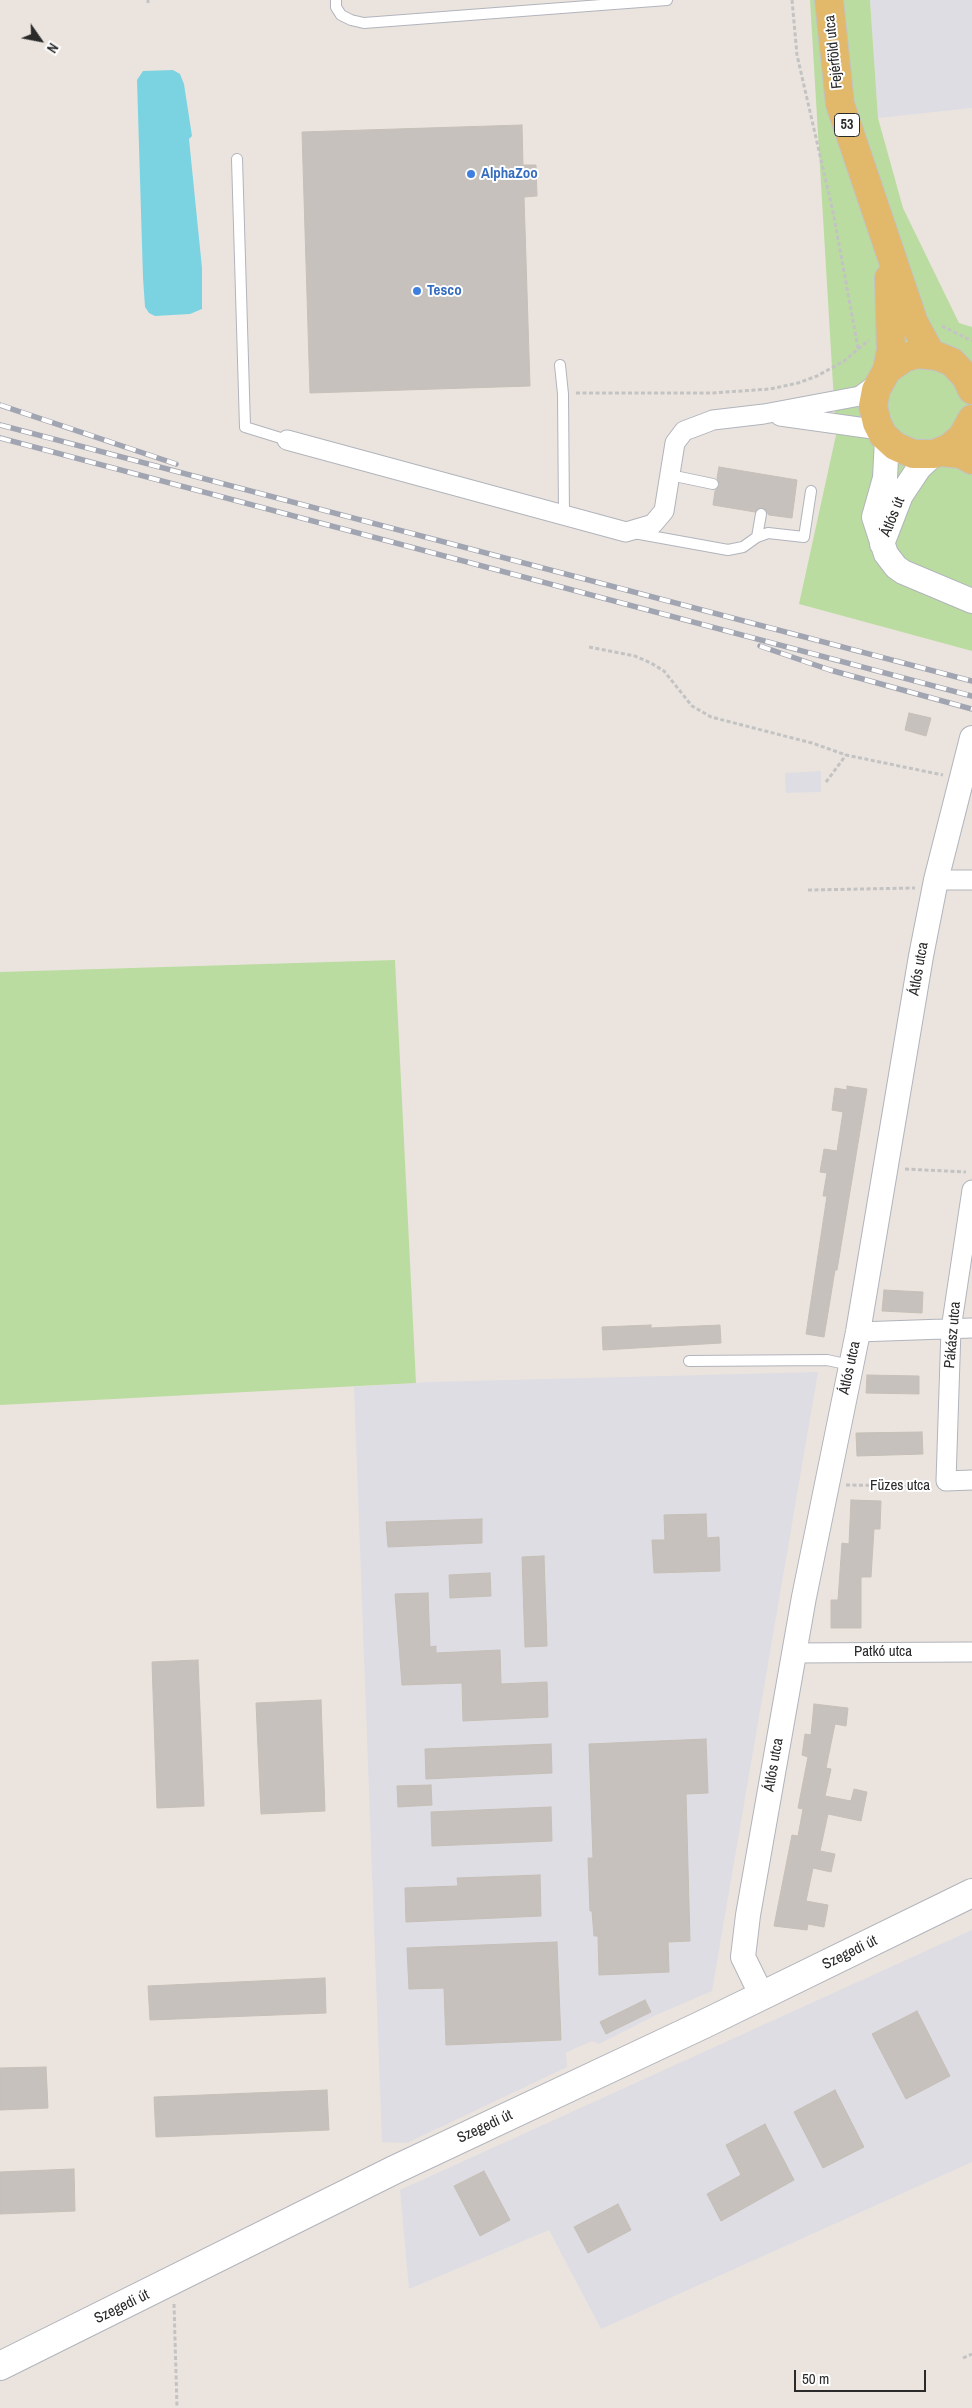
<!DOCTYPE html>
<meta charset="utf-8">
<style>
body{margin:0}
#map{position:relative;width:972px;height:2408px;overflow:hidden;background:#ebe4de;font-family:"Archivo Narrow",sans-serif}
canvas{display:block}
.north{position:absolute;left:15px;top:15px;width:50px;height:50px;-webkit-text-stroke:4px #fff;paint-order:stroke;rotate:123deg;font-size:14px;font-weight:700;line-height:20px;text-align:center;color:#2a2a2a}
.north::after{content:'';display:block;margin:auto;width:18px;height:22px;background:#2a2a2a;clip-path:polygon(50% 0,100% 100%,50% 72%,0 100%)}
.scale{position:absolute;left:794px;top:2370px;width:132px;height:22px;box-sizing:border-box;border:2px solid #2a2a2a;border-top:0;padding-left:6px;font-size:15px;line-height:18px;white-space:nowrap;color:#2a2a2a;-webkit-text-stroke:4px #fff;paint-order:stroke}
</style>
<div id="map">
<canvas width="972" height="2408"></canvas>
<div class="north">N</div>
<div class="scale">50 m</div>
</div>
<script>
const g = document.querySelector('canvas').getContext('2d');
g.lineJoin = 'round';
function paint(path, color) {
  g.fillStyle = color;
  g.fill(path, 'evenodd');
}
function shape(rows) {
  const path = new Path2D();
  for (const r of rows) {
    path.moveTo(r[0], r[1]);
    for (let i = 2; i < r.length; i += 2) path.lineTo(r[i], r[i + 1]);
  }
  return path;
}
function trace(path, color, width, dash) {
  g.strokeStyle = color;
  g.lineWidth = width;
  g.lineCap = dash ? 'butt' : 'round';
  g.setLineDash(dash || []);
  g.stroke(path);
}
function drawText(font, color, halo, rows, align = 'center') {
  g.font = font + ' "Archivo Narrow",sans-serif';
  g.lineWidth = 4;
  g.setLineDash([]);
  g.textBaseline = 'middle';
  g.strokeStyle = halo;
  g.fillStyle = color;
  for (const [text, x, y, turn = 0] of rows) {
    g.save();
    g.translate(x, y);
    g.rotate((+turn || 0) * Math.PI / 180);
    g.textAlign = isNaN(turn) ? turn : align;
    if (halo) g.strokeText(text, 0, 0);
    g.fillText(text, 0, 0);
    g.restore();
  }
}
paint(shape([
 [870,0,972,0,972,108,878,118],
 [821,771,821,792,786,793,785,773],
 [818,1372,712,1991,656,2015,599,2044,592,2041,578,2047,566,2053,567,2067,407,2143,382,2142,354,1387,430,1382],
 [972,1930,972,2162,601,2329,549,2230,409,2289,400,2190]
]), '#dedde4');
paint(shape([
 [810,0,870,0,878,118,903,208,959,323,972,327,972,651,799,604,836,435],
 [395,960,416,1383,0,1405,0,972]
]), '#bbdca0');
paint(shape([
 [173,70,180,74,184,84,192,136,189,139,202,268,202,309,190,314,155,316,149,313,145,307,143,278,137,80,143,71]
]), '#7bd3e2');
const building = shape([
 [522,125,523,165,536,165,537,196,524,197,530,386,310,393,302,132,522,125],
 [719,467,797,480,792,518,769,515,762,507,755,512,713,505,715,491,720,485,717,478,719,467],
 [909,713,931,718,926,736,905,730,909,713],
 [847,1086,867,1089,837,1270,835,1270,824,1337,806,1334,827,1196,823,1196,827,1173,820,1172,824,1149,837,1151,843,1112,832,1110,835,1088,847,1090,847,1086],
 [884,1290,923,1292,922,1313,882,1311,884,1290],
 [651,1325,651,1328,720,1325,721,1343,603,1350,602,1327,651,1325],
 [867,1375,919,1376,919,1394,866,1393,867,1375],
 [922,1432,923,1454,857,1456,856,1433,922,1432],
 [851,1500,881,1501,880,1529,874,1529,871,1577,861,1577,861,1628,831,1628,831,1600,838,1600,842,1543,849,1544,851,1500],
 [706,1514,707,1538,719,1537,720,1571,654,1573,652,1540,665,1540,664,1515,706,1514],
 [482,1519,482,1543,388,1547,386,1522,482,1519],
 [544,1556,547,1646,525,1647,522,1557,544,1556],
 [490,1573,491,1596,450,1598,449,1575,490,1573],
 [428,1593,430,1647,436,1646,436,1653,500,1650,501,1684,547,1682,548,1717,463,1721,462,1683,402,1685,395,1594,428,1593],
 [198,1660,204,1806,157,1808,152,1662,198,1660],
 [321,1700,325,1811,261,1814,256,1703,321,1700],
 [814,1704,848,1708,846,1726,835,1724,826,1768,831,1769,825,1796,851,1801,854,1789,867,1792,861,1821,828,1814,820,1851,835,1854,831,1872,813,1868,806,1901,828,1905,824,1927,808,1924,807,1930,774,1926,792,1835,798,1836,803,1809,798,1808,808,1757,802,1755,805,1734,811,1735,814,1704],
 [706,1739,708,1793,686,1794,690,1941,668,1942,669,1972,599,1975,598,1936,594,1936,592,1911,590,1911,588,1858,593,1858,589,1744,706,1739],
 [551,1744,552,1773,426,1779,425,1749,551,1744],
 [431,1785,432,1805,398,1807,397,1786,431,1785],
 [551,1807,552,1841,432,1846,431,1812,551,1807],
 [540,1875,541,1916,406,1922,405,1888,458,1886,457,1878,540,1875],
 [557,1942,561,2040,446,2045,444,1988,409,1989,407,1948,557,1942],
 [325,1978,326,2013,150,2020,148,1986,325,1978],
 [645,2000,651,2012,606,2034,600,2022,645,2000],
 [917,2011,950,2076,906,2099,872,2034,917,2011],
 [46,2067,48,2108,0,2110,0,2068,46,2067],
 [327,2090,329,2130,156,2137,154,2097,327,2090],
 [835,2090,864,2147,823,2168,794,2112,835,2090],
 [765,2124,794,2180,721,2221,707,2194,741,2175,726,2145,765,2124],
 [74,2169,75,2211,0,2214,0,2172,74,2169],
 [484,2171,510,2220,480,2236,454,2186,484,2171],
 [618,2204,631,2230,588,2253,574,2227,618,2204]
]);
paint(building, '#c6c1bd');
trace(building, '#c6bfb7', 1);
const service = shape([
 [336,0,336,7,341,15,351,20,364,23,667,0],
 [237,159,245,427,287,440],
 [560,365,563,394,564,516],
 [670,475,713,484],
 [634,533,728,550,743,547,757,537,768,533,804,537,811,491],
 [757,537,761,514],
 [689,1361,827,1360,850,1365]
]);
const minor = shape([
 [780,416,880,430],
 [287,440,626,532,653,524,664,511,675,443,684,431,713,420,764,414,860,396,879,382],
 [936,880,972,880],
 [972,1190,951,1329,946,1481,972,1480],
 [858,1332,972,1328],
 [794,1653,972,1652]
]);
const tertiary = shape([
 [887,439,885,478,874,517,886,554,896,567,903,572,972,601],
 [882,544,901,495,919,468,934,454],
 [762,1996,743,1957,748,1915,804,1597,858,1332,921,956,936,880,972,738]
]);
const secondary = shape([
 [0,2366,394,2170,704,2024,972,1893]
]);
const primary = shape([
 [829,0,840,104,914,323,931,354],
 [887,370,891,350,889,278],
 [972,390,966,377,952,362,937,356,917,354,904,358,887,370,876,390,873,406,877,423,883,435,895,446,913,454,934,454,949,448,962,437,972,419],
 [941,452,961,454,972,460]
]);
trace(service, '#b1b4bc', 12);
trace(minor, '#b1b4bc', 21);
trace(tertiary, '#b1b4bc', 26);
trace(secondary, '#b1b4bc', 30);
trace(primary, '#c3c3c3', 30);
trace(shape([
 [148,0,148,3],
 [792,0,797,55,833,212,858,348],
 [942,326,972,341],
 [576,393,712,393,770,389,798,383,817,376,844,361,869,340],
 [589,647,635,656,651,663,664,671,692,706,711,717,812,743,846,755,943,775],
 [826,782,846,755],
 [808,890,915,888],
 [905,1169,966,1172],
 [846,1485,929,1486],
 [174,2304,177,2408],
 [963,2358,972,2354]
]), '#c3c3c3', 3, [4, 2.5]);
trace(service, '#fff', 10);
trace(minor, '#fff', 19);
trace(tertiary, '#fff', 24);
trace(secondary, '#fff', 28);
trace(primary, '#e2b96b', 28);
const rail = shape([
 [0,405,176,464],
 [0,425,972,681],
 [0,438,972,696],
 [760,646,830,670,972,709]
]);
trace(rail, '#a1a5b2', 5.5);
trace(rail, '#fff', 4, [11]);
for (const [x, y, r, color] of [
 [471,174,5,"#3f7fe0"],
 [417,291,5,"#3f7fe0"]
]) {
  const dot = new Path2D();
  dot.arc(x, y, r, 0, 2 * Math.PI);
  g.fillStyle = color;
  g.fill(dot);
  trace(dot, '#fff', 2);
}
for (const [x, y, w] of [
 [847,125,25]
]) {
  const box = new Path2D();
  box.roundRect(x - w / 2, y - 11.5, w, 23, 4);
  g.fillStyle = '#fff';
  g.fill(box);
  trace(box, '#2a2a2a', 1);
}
drawText('bold 14px', '#2a2a2a', null, [
 ["53",847,125]
]);
drawText('15px', '#2a2a2a', '#fff', [
 ["Fejérföld utca",834,52,-96],
 ["Átlós út",893,517,-68],
 ["Átlós utca",919,969,-80],
 ["Pákász utca",953,1335,-85],
 ["Átlós utca",850,1368,-78],
 ["Füzes utca",900,1486],
 ["Patkó utca",883,1652],
 ["Átlós utca",774,1765,-80],
 ["Szegedi út",850,1953,-26],
 ["Szegedi út",485,2127,-25],
 ["Szegedi út",122,2307,-26]
]);
drawText('bold 15px', '#366cbe', '#fff', [
 ["AlphaZoo",481,174],
 ["Tesco",427,291]
], 'left');
</script>
